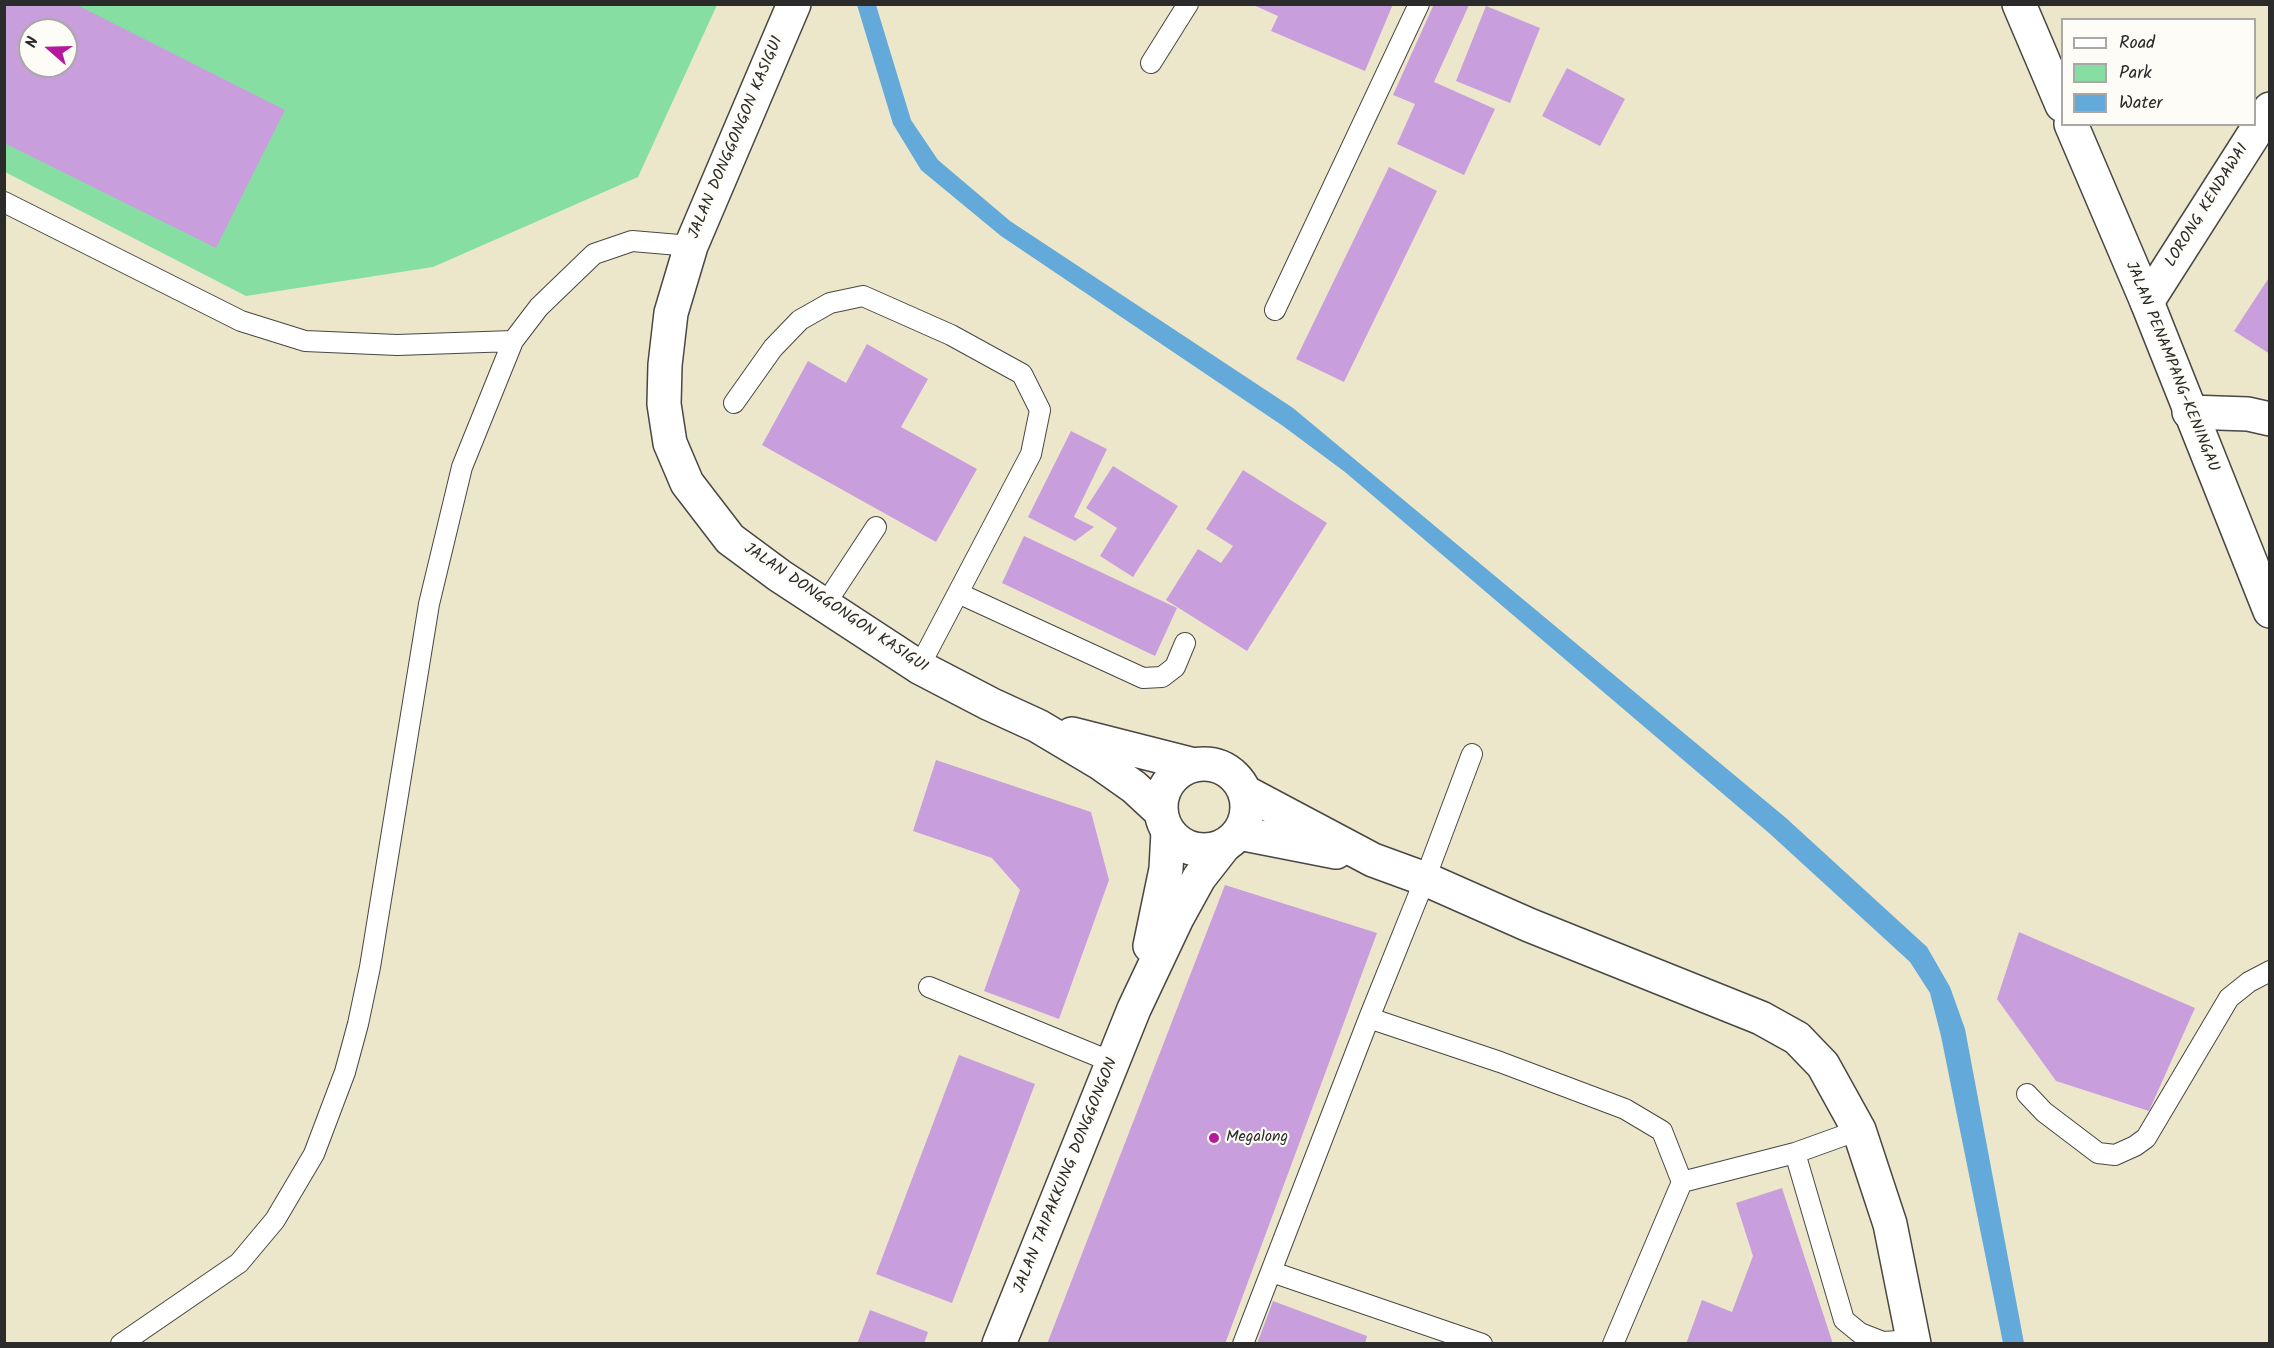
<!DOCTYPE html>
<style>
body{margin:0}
#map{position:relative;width:2274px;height:1348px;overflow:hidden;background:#ece7ca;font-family:Kalam,sans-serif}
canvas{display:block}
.frame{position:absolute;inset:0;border:6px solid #2b2b2b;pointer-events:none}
.legend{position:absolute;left:2061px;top:18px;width:195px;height:108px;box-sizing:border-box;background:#fdfcf7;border:2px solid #a9a8a5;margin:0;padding:8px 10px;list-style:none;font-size:18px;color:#2b2b2b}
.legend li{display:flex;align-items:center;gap:12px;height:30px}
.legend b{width:30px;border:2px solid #a9a8a5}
.north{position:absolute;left:18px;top:18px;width:60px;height:60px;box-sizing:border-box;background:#fdfcf7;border:2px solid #a9a8a5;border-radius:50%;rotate:290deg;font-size:16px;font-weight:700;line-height:24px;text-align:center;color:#2b2b2b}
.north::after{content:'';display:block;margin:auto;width:21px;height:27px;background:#b5179e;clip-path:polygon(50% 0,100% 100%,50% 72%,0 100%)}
</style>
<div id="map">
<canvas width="2274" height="1348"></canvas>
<div class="frame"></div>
<ul class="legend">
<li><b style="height:8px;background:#fff"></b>Road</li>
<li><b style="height:16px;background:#86dea2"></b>Park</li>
<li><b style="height:16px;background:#63a9d9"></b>Water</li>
</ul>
<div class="north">N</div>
</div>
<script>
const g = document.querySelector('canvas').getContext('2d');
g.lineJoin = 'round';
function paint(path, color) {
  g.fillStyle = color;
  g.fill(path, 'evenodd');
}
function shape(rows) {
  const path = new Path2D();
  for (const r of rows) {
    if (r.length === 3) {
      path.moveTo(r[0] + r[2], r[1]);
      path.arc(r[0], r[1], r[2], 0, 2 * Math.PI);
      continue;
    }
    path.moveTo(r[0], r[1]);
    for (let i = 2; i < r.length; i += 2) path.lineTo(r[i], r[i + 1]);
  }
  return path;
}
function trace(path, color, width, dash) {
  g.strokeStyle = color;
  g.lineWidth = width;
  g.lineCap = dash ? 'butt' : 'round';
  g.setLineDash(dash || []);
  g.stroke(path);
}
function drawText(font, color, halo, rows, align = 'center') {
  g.font = font + ' Kalam,sans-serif';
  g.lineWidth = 4.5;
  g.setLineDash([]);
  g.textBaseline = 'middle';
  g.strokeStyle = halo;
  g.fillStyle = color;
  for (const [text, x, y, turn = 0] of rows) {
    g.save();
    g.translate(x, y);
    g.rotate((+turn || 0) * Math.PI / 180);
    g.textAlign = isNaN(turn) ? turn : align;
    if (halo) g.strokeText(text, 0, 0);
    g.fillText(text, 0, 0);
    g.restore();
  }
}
paint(shape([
 [4,5,717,5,638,177,433,267,246,296,5,172],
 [30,30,66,30,66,66,30,66]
]), '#86dea2');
paint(shape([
 [857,5,876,5,911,120,938,160,1010,221,1293,408,1786,818,1927,947,1950,987,1965,1029,2024,1343,2003,1343,1941,1036,1930,993,1910,962,1769,833,1345,472,1283,426,1001,236,921,170,893,124]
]), '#63a9d9');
paint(shape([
 [4,4,75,4,285,110,216,248,4,143],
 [30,30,66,30,66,66,30,66],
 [1251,4,1393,4,1365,71,1271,31,1278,16],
 [1434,4,1469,5,1434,82,1495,109,1464,175,1397,144,1415,104,1393,95],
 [1486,6,1540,28,1510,103,1456,81],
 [1567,68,1625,99,1600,146,1542,116],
 [1389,167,1437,191,1344,382,1296,359],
 [2270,276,2270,354,2234,331],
 [867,344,928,379,901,427,977,469,936,542,762,445,808,361,846,383],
 [1071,431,1107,449,1074,517,1094,527,1075,541,1028,517],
 [1113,466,1178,506,1133,577,1100,556,1117,528,1086,508],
 [1243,470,1327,523,1247,651,1166,600,1198,549,1221,563,1233,546,1206,529],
 [1024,536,1177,608,1155,656,1002,583],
 [936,760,1091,812,1109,880,1059,1019,984,991,1020,890,992,858,913,831],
 [1225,885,1377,933,1225,1344,1047,1344],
 [2019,932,2195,1008,2149,1111,2056,1081,1997,999],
 [959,1055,1035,1084,952,1303,876,1274],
 [1782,1188,1833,1344,1686,1344,1702,1300,1732,1312,1753,1256,1736,1203],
 [1273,1301,1367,1336,1365,1344,1257,1344],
 [870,1310,928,1332,924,1344,857,1344]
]), '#c99edd');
const lane = shape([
 [1151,63,1188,4],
 [4,202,241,321,305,341,397,345,513,341],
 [1275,310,1419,4],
 [734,403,773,348,800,320,830,303,863,296,951,335,1022,374,1040,410,1031,454,919,667],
 [958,593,1143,678,1162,677,1175,667,1185,643],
 [824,606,876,527],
 [929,987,1112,1062],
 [1369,1018,1500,1062,1625,1109,1662,1131,1682,1182,1613,1344],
 [2027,1094,2044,1112,2098,1153,2115,1155,2135,1146,2146,1138,2229,998,2249,982,2270,971],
 [1795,1153,1844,1320,1860,1333,1883,1342,1914,1340],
 [1682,1182,1795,1153,1859,1130],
 [1272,1272,1482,1344],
 [121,1344,239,1263,275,1220,314,1154,345,1072,358,1024,370,967,429,604,462,467,513,341,539,307,594,254,632,241,691,246],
 [1243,1344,1369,1018,1425,879,1472,754]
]);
const street = shape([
 [2147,302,2270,109],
 [2189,412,2248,414,2270,419],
 [1150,946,1166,869,1168,832],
 [999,1344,1134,1009,1177,918,1199,878,1224,846]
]);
const secondary = shape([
 [794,4,691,246,671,313,665,365,664,404,670,443,687,483,730,539,780,576,919,667,990,704,1038,726,1100,763,1134,787,1161,812],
 [1072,734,1194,765],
 [1204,807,43],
 [1245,792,1373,860,1425,879,1529,925,1761,1018,1797,1038,1823,1065,1859,1130,1890,1224,1914,1344],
 [1239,833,1336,852]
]);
const primary = shape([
 [2019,4,2062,105],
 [2071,124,2147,302,2270,611]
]);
trace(lane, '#484743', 22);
trace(street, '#484743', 36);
trace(secondary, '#484743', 36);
trace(primary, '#484743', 36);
trace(lane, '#fff', 20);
trace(street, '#fff', 33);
trace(secondary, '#fff', 33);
trace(primary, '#fff', 33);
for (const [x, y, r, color] of [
 [1214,1138,6,"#b5179e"]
]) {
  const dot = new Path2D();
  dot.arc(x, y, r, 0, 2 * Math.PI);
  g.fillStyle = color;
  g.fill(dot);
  trace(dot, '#fdfcf7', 2);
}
drawText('16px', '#2b2b2b', '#fdfcf7', [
 ["JALAN DONGGONGON KASIGUI",737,138,-67],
 ["LORONG KENDAWAI",2208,206,-58],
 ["JALAN PENAMPANG-KENINGAU",2171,367,68],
 ["JALAN DONGGONGON KASIGUI",835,609,34],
 ["JALAN TAIPAKKUNG DONGGONGON",1067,1176,-68]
]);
drawText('16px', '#2b2b2b', '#fdfcf7', [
 ["Megalong",1226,1138]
], 'left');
</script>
